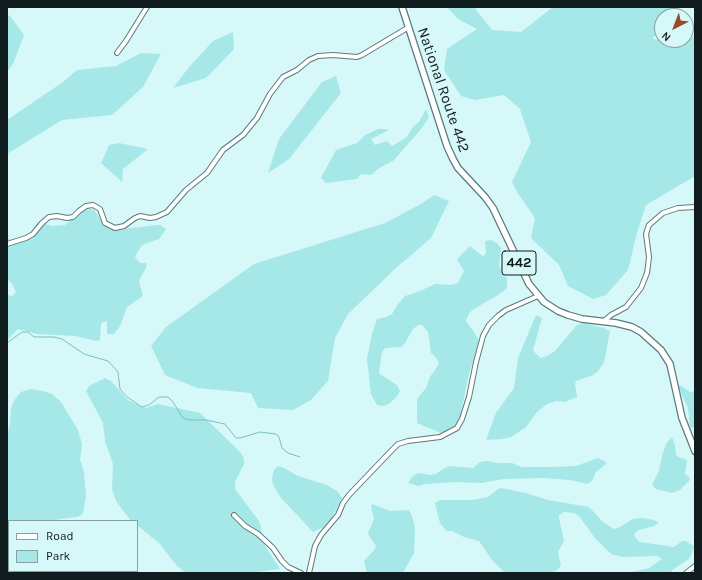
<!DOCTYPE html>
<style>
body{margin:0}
#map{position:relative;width:702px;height:580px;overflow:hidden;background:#d7f8f8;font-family:Karla,sans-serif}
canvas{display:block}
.frame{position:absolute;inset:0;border:8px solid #0f1b1c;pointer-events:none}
.legend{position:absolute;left:8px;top:520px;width:130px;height:52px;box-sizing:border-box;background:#d7f8f8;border:1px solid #87a0a0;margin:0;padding:5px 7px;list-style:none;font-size:12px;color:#0f1b1c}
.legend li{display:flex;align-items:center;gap:8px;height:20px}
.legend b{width:20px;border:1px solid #87a0a0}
.north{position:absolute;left:654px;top:8px;width:40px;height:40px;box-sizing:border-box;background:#d7f8f8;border:1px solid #87a0a0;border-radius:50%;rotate:222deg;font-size:11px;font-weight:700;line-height:16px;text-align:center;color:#0f1b1c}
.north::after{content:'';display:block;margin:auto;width:14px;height:18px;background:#944d27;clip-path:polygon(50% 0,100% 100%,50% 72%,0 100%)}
</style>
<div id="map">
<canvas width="702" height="580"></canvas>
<div class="frame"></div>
<ul class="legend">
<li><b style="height:5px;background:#fff"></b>Road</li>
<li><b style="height:11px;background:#a6e7e7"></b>Park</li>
</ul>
<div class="north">N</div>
</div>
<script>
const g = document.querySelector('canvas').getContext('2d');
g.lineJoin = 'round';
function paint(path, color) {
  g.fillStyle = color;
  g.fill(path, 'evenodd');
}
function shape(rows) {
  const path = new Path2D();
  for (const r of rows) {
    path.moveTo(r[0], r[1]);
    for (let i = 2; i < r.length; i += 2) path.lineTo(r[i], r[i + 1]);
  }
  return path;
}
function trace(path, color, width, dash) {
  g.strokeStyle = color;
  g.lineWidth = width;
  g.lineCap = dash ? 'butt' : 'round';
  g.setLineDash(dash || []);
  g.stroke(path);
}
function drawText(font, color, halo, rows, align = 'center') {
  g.font = font + ' Karla,sans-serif';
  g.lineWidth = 3.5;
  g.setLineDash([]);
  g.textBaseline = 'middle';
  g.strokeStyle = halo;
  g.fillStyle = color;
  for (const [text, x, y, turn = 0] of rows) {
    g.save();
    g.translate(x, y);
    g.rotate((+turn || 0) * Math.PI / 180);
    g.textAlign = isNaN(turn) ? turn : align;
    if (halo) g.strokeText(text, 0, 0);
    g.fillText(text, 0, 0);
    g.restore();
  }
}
paint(shape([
 [447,7,474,7,492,30,521,32,553,7,680,7,672,16,662,16,662,28,652,39,662,40,686,40,690,39,695,36,695,176,646,205,637,233,628,270,606,295,593,299,568,286,559,265,531,238,535,218,517,192,512,182,531,142,520,109,504,95,475,100,461,96,444,70,447,49,477,29,458,19],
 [7,14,11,17,24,35,13,64,7,72],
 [233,32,234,49,206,78,173,88,190,66,213,41],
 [141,53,161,54,143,87,112,115,62,120,7,154,7,120,63,82,77,70,116,66],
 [336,76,341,93,289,159,268,173,279,139,322,82],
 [426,109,429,117,422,128,393,161,379,168,371,175,361,174,357,179,326,183,321,178,336,150,357,143,365,135,378,129,388,129,387,131,371,139,375,145,387,141,392,146,407,137,413,127,419,122],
 [119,143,148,149,123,169,122,182,101,163,109,145],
 [434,195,449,201,431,238,396,268,348,314,335,338,328,381,311,400,293,410,258,408,251,393,197,388,165,375,151,346,166,327,254,264,385,223,421,204],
 [88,209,94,210,102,221,109,227,115,230,157,225,160,225,166,229,159,239,144,244,141,246,135,257,140,263,146,263,147,266,139,281,143,296,127,307,120,326,114,334,107,334,107,321,101,323,100,340,97,341,76,336,37,334,18,329,7,340,7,295,12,296,16,292,12,284,7,279,7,239,14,240,28,239,37,223,40,222,52,226,65,225,81,211],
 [491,240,497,243,501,248,499,265,503,274,507,279,507,286,506,289,498,295,472,310,468,315,466,321,468,324,474,332,479,341,469,374,459,421,451,430,441,433,417,423,417,399,426,388,430,377,439,364,437,359,431,353,428,332,422,325,418,325,413,329,405,343,401,347,385,348,382,352,379,372,380,374,397,385,400,391,398,395,389,404,383,406,377,405,371,394,367,359,372,334,377,319,386,317,392,314,398,304,405,296,420,291,435,284,451,285,458,283,464,271,457,259,470,246,481,255,484,256,486,253,485,241],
 [536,315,542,318,533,350,535,353,541,358,547,356,555,351,577,325,583,323,604,328,610,331,604,363,598,371,593,375,576,381,575,384,577,397,565,402,556,401,547,404,537,412,526,427,511,437,502,439,486,440,496,413,514,388,518,358],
 [105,378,111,381,128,400,140,406,146,408,158,404,200,413,240,452,244,458,244,464,235,482,235,489,259,521,261,527,261,540,280,569,247,573,186,573,177,566,160,544,137,525,137,521,131,521,116,501,112,489,113,464,105,441,103,423,86,391,89,386],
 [680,385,690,392,693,392,695,389,695,427,690,428,688,408,678,387],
 [30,389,43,391,52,394,61,402,78,430,82,444,80,460,84,472,86,497,83,513,78,517,59,519,55,521,9,521,9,571,35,571,28,573,12,573,7,571,7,436,10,424,11,408,15,399,21,392],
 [672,437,675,445,676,455,678,457,685,459,687,461,685,474,690,478,689,481,680,490,672,493,656,489,652,485,659,471,662,456,666,444],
 [598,458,606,462,605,465,596,472,592,481,587,484,570,480,544,478,504,479,481,483,456,482,425,484,419,486,408,483,413,476,418,473,430,475,436,474,443,469,449,466,473,468,480,462,486,461,498,463,512,463,521,467,551,467,576,466],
 [278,466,284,468,298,476,327,485,338,492,342,498,332,518,324,527,313,532,282,499,273,485,272,479,274,470],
 [501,488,526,493,548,500,589,507,603,522,614,529,620,527,633,519,643,518,654,520,659,523,654,526,639,530,634,534,635,537,640,542,674,547,682,541,685,541,694,546,693,550,689,559,672,570,671,573,628,573,649,568,662,559,659,557,656,556,623,557,611,554,595,538,579,516,574,513,564,512,559,515,559,518,564,541,558,552,561,566,556,571,544,573,505,573,492,560,479,541,464,537,452,531,446,531,440,523,435,503,440,500,473,500,488,497,498,489],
 [372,504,390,511,409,510,413,519,415,528,414,553,403,573,367,573,364,561,375,549,376,546,369,536,368,533,374,519,371,507]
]), '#a6e7e7');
trace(shape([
 [7,343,22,332,28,332,34,337,54,337,62,339,84,354,108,361,118,372,120,389,127,397,142,407,149,405,159,397,168,397,173,402,183,418,189,420,206,420,225,424,236,438,240,438,260,432,276,434,279,437,282,448,288,453,300,457]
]), '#7bbfbf', 1);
const minor = shape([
 [117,53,126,41,147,7],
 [7,244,26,238,33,234,42,223,49,217,57,216,67,218,73,217,79,211,86,206,93,205,100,209,105,223,115,228,124,226,135,218,140,216,150,218,156,217,167,212,186,190,207,173,223,150,243,135,257,118,270,94,283,77,297,70,309,60,318,56,333,55,357,57,362,55,409,27],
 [604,321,611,315,626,307,641,288,647,273,648,266,649,257,646,234,649,225,663,213,678,208,695,207],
 [234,515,245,526,258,534,273,548,282,561,288,567,301,573],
 [309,573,315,546,321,535,338,515,343,503,349,495,392,450,398,444,408,441,440,437,457,428,462,419,469,397,476,362,483,336,489,325,498,316,506,310,538,296],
 [686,573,695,566]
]);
const highway = shape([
 [402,7,447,146,453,159,458,168,485,197,493,208,529,284,544,302,558,311,568,315,582,319,616,323,632,327,641,332,661,350,670,364,682,418,695,451]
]);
trace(minor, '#5c7a7a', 6);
trace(highway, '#5c7a7a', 8);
trace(minor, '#fff', 4);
trace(highway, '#fff', 5.5);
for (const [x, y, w] of [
 [519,263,34]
]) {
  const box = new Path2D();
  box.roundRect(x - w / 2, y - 12, w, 24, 3);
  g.fillStyle = '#d7f8f8';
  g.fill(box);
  trace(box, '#0f1b1c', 1);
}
drawText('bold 14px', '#0f1b1c', null, [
 ["442",519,263]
]);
drawText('15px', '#0f1b1c', '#d7f8f8', [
 ["National Route 442",443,90,71]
]);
</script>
